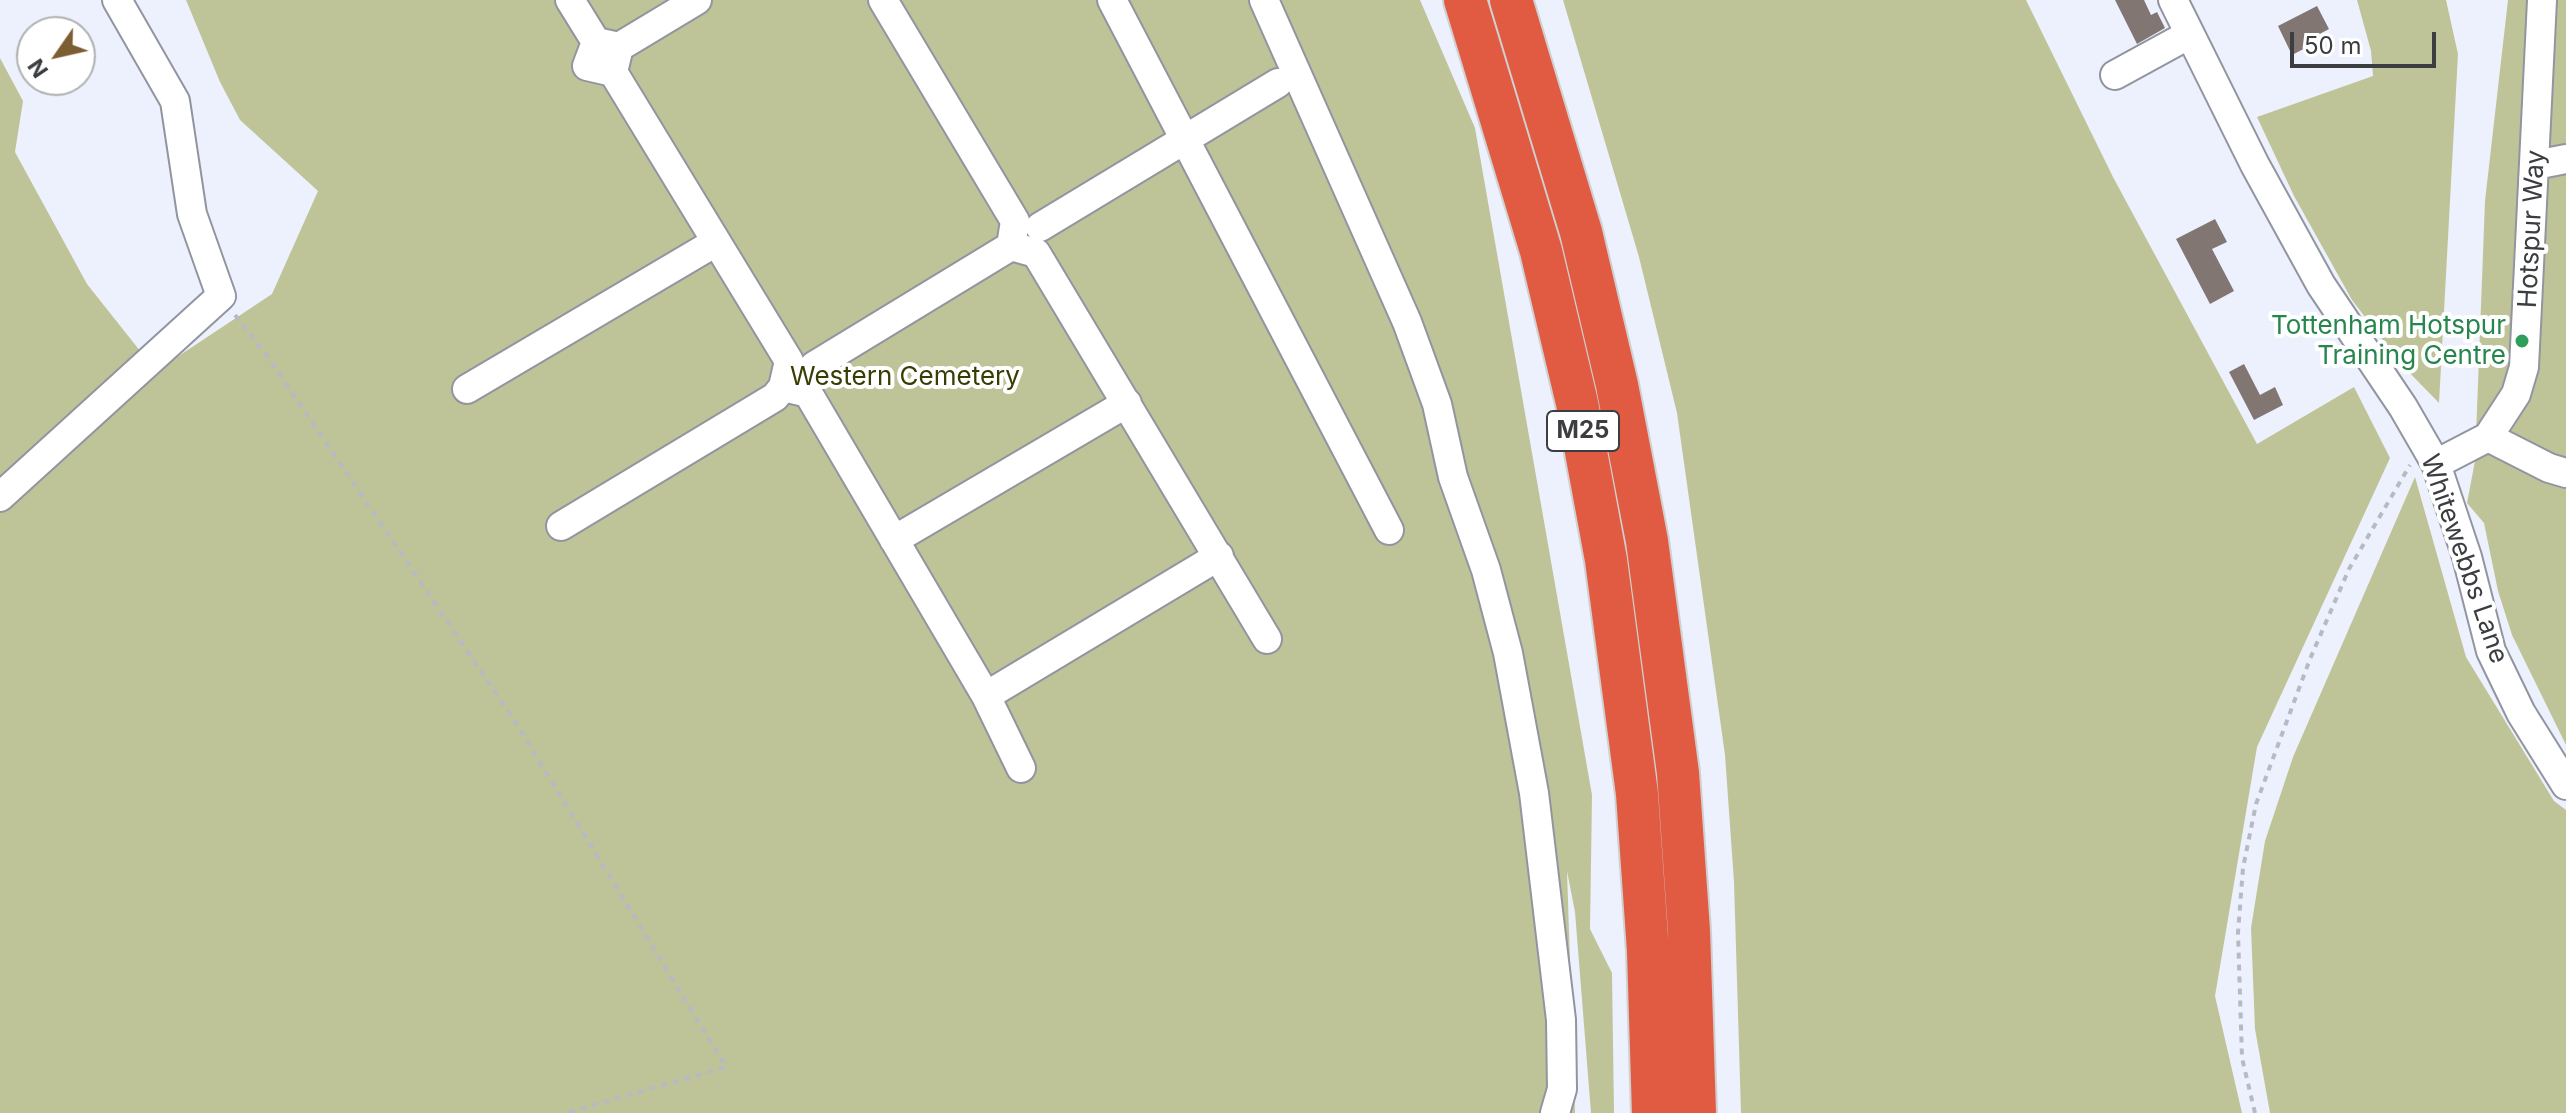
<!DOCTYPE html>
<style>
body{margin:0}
#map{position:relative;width:2566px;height:1113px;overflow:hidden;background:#edf1fd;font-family:Inter,sans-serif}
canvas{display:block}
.north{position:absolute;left:16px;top:16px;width:80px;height:80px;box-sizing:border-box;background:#fff;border:2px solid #b1b1b3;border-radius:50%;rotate:236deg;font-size:22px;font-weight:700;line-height:32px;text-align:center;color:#3b3d41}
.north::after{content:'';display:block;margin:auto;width:28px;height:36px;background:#7c5e32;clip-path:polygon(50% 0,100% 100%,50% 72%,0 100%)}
.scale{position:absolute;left:2290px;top:32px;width:146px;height:36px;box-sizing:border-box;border:4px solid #3b3d41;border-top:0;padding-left:10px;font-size:24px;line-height:28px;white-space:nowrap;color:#3b3d41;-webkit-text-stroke:6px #fff;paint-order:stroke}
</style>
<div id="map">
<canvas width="2566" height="1113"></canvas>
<div class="north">N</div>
<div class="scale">50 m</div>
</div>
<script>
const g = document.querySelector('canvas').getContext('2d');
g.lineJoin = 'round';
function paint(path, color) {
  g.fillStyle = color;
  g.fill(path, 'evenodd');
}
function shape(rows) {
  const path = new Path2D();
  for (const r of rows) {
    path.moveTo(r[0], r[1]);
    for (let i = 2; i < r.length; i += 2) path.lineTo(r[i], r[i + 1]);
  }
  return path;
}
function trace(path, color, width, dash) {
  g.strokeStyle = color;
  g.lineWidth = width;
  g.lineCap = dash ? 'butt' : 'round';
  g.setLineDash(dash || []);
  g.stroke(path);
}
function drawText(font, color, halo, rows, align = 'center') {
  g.font = font + ' Inter,sans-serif';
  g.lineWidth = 8;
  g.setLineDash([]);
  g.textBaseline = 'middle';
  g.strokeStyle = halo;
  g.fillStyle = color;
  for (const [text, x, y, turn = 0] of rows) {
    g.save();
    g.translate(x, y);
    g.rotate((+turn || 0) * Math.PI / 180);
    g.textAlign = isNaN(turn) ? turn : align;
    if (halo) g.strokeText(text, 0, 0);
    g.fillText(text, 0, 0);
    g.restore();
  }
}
paint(shape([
 [186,0,1420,0,1475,128,1592,795,1590,929,1612,973,1614,1113,1591,1113,1575,912,1567,871,1575,1113,0,1113,0,58,23,101,15,152,87,284,156,371,272,294,318,191,240,120,220,82],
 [1563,0,2026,0,2113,177,2257,444,2354,387,2390,458,2257,747,2215,996,2242,1113,1741,1113,1734,882,1725,755,1677,413,1639,257],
 [2357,0,2446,0,2458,54,2439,403,2401,364,2352,300,2294,196,2257,117,2373,76,2371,51],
 [2508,0,2566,0,2566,745,2512,635,2498,591,2484,523,2467,503,2475,461,2485,201],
 [2415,477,2466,657,2554,801,2566,810,2566,1113,2270,1113,2255,1029,2251,928,2265,841,2293,757]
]), '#bfc498');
paint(shape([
 [2115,0,2144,0,2151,15,2157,12,2165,28,2137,44],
 [2317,6,2329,29,2312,38,2315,43,2292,55,2278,26],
 [2215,219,2227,242,2212,249,2234,291,2210,304,2176,239],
 [2244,364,2260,395,2275,387,2283,405,2254,420,2229,372]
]), '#827673');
const minor = shape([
 [570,0,596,42],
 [883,0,1015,221,1011,246,1036,253,1267,639],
 [1112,0,1389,530],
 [1264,0,1407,322,1437,404,1453,477,1486,570,1508,653,1534,793,1561,1020,1562,1089,1555,1113],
 [2173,0,2255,165,2321,285,2403,407,2436,464,2467,557,2491,651,2521,713,2566,785],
 [619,47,613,72,587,66,596,42,619,47,697,0],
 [613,72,789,361,783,387,808,393,986,696,1021,768],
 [2115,75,2190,34],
 [2535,165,2566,159],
 [1040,227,1278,83],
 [814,366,1011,246],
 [467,389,716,242],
 [2488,437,2549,468,2566,473],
 [2436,464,2488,437,2516,394,2524,367,2542,0],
 [0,497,221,296,192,214,175,101,117,0],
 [561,526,775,397,783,387],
 [894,540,1127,403],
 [986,696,1219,556]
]);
const highway = shape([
 [1465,0,1541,251,1577,403,1606,560,1637,794,1648,951,1653,1113],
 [1511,0,1581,232,1617,385,1647,541,1678,773,1689,931,1695,1113]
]);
trace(minor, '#9195a0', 32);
trace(highway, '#d0d0d1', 46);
trace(shape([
 [235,315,268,357,516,723,726,1067,565,1113],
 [2255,1113,2242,1058,2238,933,2243,868,2256,804,2310,659,2349,569,2410,465]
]), '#b6bac3', 4, [6, 6]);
trace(minor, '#fff', 28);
trace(highway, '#e15b43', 42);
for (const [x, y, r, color] of [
 [2522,341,8,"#2e9e5b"]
]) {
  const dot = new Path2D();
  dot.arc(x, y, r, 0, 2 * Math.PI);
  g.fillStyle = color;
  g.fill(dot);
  trace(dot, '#fff', 3);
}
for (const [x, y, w] of [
 [1583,431,72]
]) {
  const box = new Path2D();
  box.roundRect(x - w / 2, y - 20, w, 40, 6);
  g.fillStyle = '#fff';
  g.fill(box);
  trace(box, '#3b3d41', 2);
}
drawText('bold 24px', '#3b3d41', null, [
 ["M25",1583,431]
]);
drawText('26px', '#3b3d41', '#fff', [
 ["Hotspur Way",2532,229,-87],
 ["Whitewebbs Lane",2464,559,71]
]);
drawText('26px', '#27864d', '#fff', [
 ["Tottenham Hotspur",2506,326],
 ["Training Centre",2506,356]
], 'right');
drawText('26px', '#3a3d03', '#fff', [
 ["Western Cemetery",905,377]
]);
</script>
